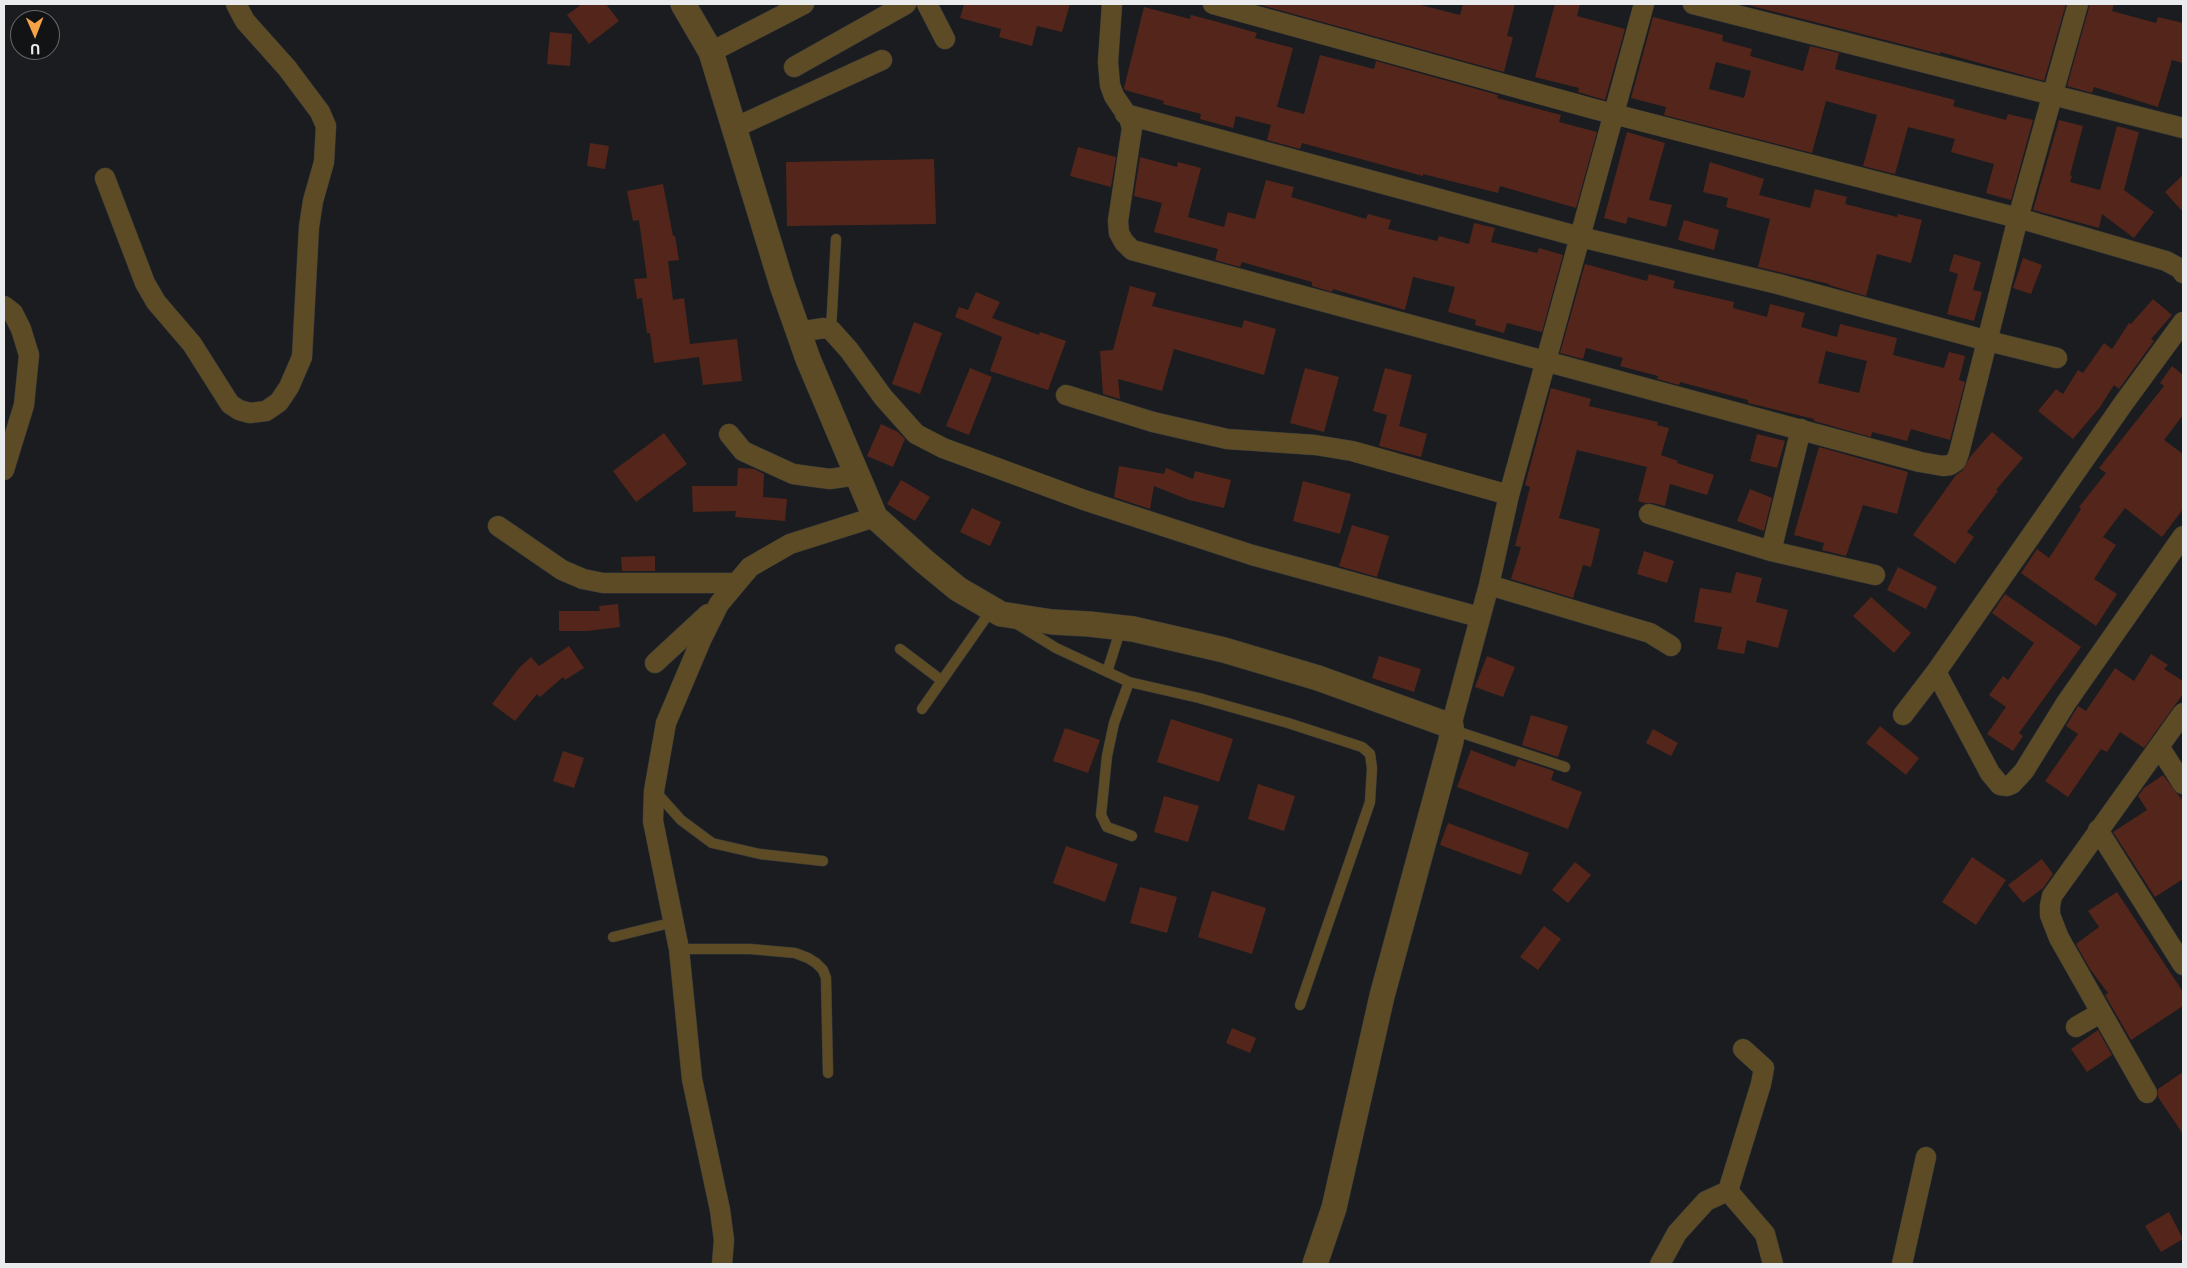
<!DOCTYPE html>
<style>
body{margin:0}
#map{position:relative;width:2187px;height:1268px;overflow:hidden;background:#1a1c1f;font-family:"Public Sans",sans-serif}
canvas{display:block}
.frame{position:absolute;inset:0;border:5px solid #eaebed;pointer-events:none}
.north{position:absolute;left:10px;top:10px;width:50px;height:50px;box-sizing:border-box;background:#121315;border:1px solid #68696b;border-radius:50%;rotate:179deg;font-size:14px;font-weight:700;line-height:20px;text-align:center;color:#eaebed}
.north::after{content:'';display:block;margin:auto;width:18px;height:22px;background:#f5a346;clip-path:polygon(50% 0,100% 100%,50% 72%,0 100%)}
</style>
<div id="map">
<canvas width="2187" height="1268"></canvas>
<div class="frame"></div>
<div class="north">U</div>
</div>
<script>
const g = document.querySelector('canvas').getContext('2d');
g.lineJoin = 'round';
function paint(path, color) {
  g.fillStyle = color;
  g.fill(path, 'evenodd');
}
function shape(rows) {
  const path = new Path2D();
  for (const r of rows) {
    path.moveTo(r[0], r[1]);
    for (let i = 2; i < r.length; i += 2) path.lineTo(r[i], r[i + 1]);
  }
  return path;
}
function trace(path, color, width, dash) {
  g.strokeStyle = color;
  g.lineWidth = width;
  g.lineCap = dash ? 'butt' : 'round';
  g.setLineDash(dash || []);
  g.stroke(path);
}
paint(shape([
 [582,4,606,4,619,21,589,44,567,15],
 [964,4,1070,4,1062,32,1037,26,1032,46,999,37,1001,29,960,18],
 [1257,4,1417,4,1460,15,1463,4,1515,4,1507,36,1513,37,1504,72],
 [1555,4,1580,4,1577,16,1625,29,1605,100,1578,92,1579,88,1535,77],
 [1744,4,2066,4,2044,81,1940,52,1940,54],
 [2090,4,2114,4,2112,11,2156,23,2158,17,2183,23,2183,63,2172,60,2158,107,2094,87,2092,93,2067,86],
 [1144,7,1190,19,1191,15,1218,22,1257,33,1255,38,1293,48,1277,107,1304,114,1320,55,1374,69,1376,61,1498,95,1497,98,1561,115,1559,122,1597,132,1576,208,1500,186,1498,193,1423,174,1423,176,1302,143,1300,149,1267,140,1271,125,1236,116,1233,128,1200,119,1201,114,1163,104,1164,101,1125,90,1124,88],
 [1653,17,1723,35,1722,41,1752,49,1750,56,1803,71,1810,46,1839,53,1835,69,1955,100,1953,106,2006,120,2008,114,2033,120,2011,200,1986,193,1994,164,1951,152,1955,139,1908,127,1895,174,1863,166,1877,115,1826,101,1812,153,1664,115,1666,107,1631,98],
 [1716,62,1751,71,1744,98,1709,89],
 [550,32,572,34,570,66,547,64],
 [2059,120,2083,126,2070,175,2072,176,2070,182,2100,190,2117,126,2139,132,2124,190,2154,212,2134,238,2102,214,2099,228,2033,210],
 [1627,132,1665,143,1649,200,1672,205,1666,227,1628,217,1626,224,1604,218],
 [590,143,609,146,605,169,587,166],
 [1078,147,1116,157,1111,187,1070,176],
 [1140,157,1177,167,1178,162,1201,168,1188,217,1224,227,1228,212,1255,219,1266,180,1294,187,1291,197,1366,219,1368,214,1391,220,1388,229,1437,241,1439,236,1469,244,1474,223,1495,228,1491,242,1537,253,1539,248,1563,255,1542,332,1507,323,1504,333,1475,325,1476,320,1448,312,1455,287,1413,277,1405,310,1333,289,1332,292,1312,286,1312,282,1242,262,1240,267,1215,260,1218,249,1154,232,1162,203,1134,196],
 [934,159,936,224,787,226,786,162],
 [1710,162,1764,179,1759,195,1810,208,1815,189,1847,197,1845,204,1897,217,1898,214,1922,220,1911,263,1877,254,1866,296,1829,285,1829,284,1758,267,1770,219,1726,207,1728,198,1703,192],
 [2183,175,2183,212,2165,192],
 [663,184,673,236,675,236,679,260,668,261,673,300,684,298,690,344,737,339,742,381,703,385,699,357,654,363,650,333,647,333,642,298,637,299,634,279,647,278,639,220,633,221,627,191],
 [1684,220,1719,230,1714,250,1678,240],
 [1954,254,1981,262,1973,290,1982,292,1974,321,1947,314,1958,274,1949,271],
 [2023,258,2042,265,2031,294,2013,288],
 [1585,264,1647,281,1649,274,1675,281,1673,288,1734,302,1733,308,1767,317,1770,304,1805,313,1801,327,1837,337,1840,324,1897,338,1893,355,1944,368,1949,352,1965,356,1959,380,1965,382,1950,440,1911,429,1907,441,1872,432,1871,437,1814,421,1814,419,1748,403,1748,400,1680,382,1679,385,1657,379,1658,376,1620,366,1623,358,1586,348,1583,359,1560,353],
 [1826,351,1867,361,1859,393,1818,383],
 [1130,286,1156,293,1152,306,1242,328,1244,320,1276,329,1264,375,1174,349,1162,391,1118,379,1120,399,1103,394,1100,351,1113,350],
 [976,292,1000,302,992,318,1039,335,1040,332,1066,341,1048,390,990,371,1002,337,955,317,959,307,968,310],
 [2153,299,2172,315,2151,339,2154,341,2119,389,2114,385,2100,407,2073,439,2038,411,2056,389,2063,394,2078,370,2083,373,2104,343,2112,349,2129,323,2131,324],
 [914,322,942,333,920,394,892,384],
 [2172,366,2183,375,2183,415,2164,440,2183,454,2183,509,2162,537,2125,508,2103,537,2116,545,2094,579,2117,594,2096,626,2021,573,2037,549,2049,558,2081,509,2079,507,2106,473,2099,468,2164,386,2160,383],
 [970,368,992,377,969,435,946,426],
 [1305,368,1339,377,1324,432,1290,423],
 [1385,368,1412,375,1399,426,1427,434,1421,457,1379,446,1387,415,1373,411],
 [1551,388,1591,399,1589,406,1658,422,1657,425,1669,428,1661,455,1678,461,1677,463,1714,475,1707,495,1670,484,1665,506,1652,503,1645,503,1638,501,1647,467,1577,450,1559,518,1600,529,1591,567,1583,565,1573,598,1511,579,1521,547,1515,546,1530,487,1525,485],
 [881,424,898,432,905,439,893,467,867,456],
 [1992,432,2023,458,1996,490,1998,491,1967,532,1974,537,1955,564,1913,535,1956,475,1963,470,1970,457],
 [664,433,687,464,636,502,613,471],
 [1757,434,1785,441,1777,468,1750,461],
 [1819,447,1908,472,1897,514,1863,505,1846,556,1822,550,1824,543,1794,535],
 [1119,466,1164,474,1166,468,1193,479,1195,471,1231,480,1224,508,1189,500,1154,486,1150,509,1114,497],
 [738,468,754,469,764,474,763,497,787,499,785,521,735,517,736,511,693,512,692,486,737,486],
 [901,480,930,497,915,521,887,504],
 [1303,481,1351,494,1340,534,1293,521],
 [1750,489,1772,498,1764,531,1737,521],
 [972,508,1001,522,990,546,960,532],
 [1352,525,1389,536,1377,577,1339,566],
 [1644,551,1674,561,1667,583,1637,574],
 [655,556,655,571,622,571,621,557],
 [1898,567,1937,587,1926,609,1887,590],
 [1736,572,1762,578,1756,602,1788,610,1778,648,1747,640,1744,654,1717,649,1722,627,1694,622,1700,588,1731,593],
 [2005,594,2081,647,2019,733,2023,736,2013,751,1987,734,2006,707,1989,695,2003,676,2008,680,2034,643,1992,613],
 [1871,597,1911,633,1894,653,1853,616],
 [618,604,620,627,587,631,559,631,559,611,600,611,599,606],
 [569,646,584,668,565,680,563,677,540,697,537,694,515,721,492,704,519,668,531,657,539,666],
 [2151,654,2168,665,2164,669,2183,681,2183,694,2144,748,2120,732,2107,752,2101,749,2068,797,2045,781,2078,734,2066,726,2078,706,2086,711,2115,668,2134,681],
 [1379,656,1421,669,1414,692,1372,678],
 [1487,656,1515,667,1503,697,1475,687],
 [1531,715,1568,726,1558,757,1522,745],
 [1171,719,1233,739,1219,782,1157,762],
 [1880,726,1919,758,1906,775,1866,743],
 [1065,728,1100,740,1088,773,1053,761],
 [1653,729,1678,743,1671,756,1646,743],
 [1471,750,1515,767,1518,759,1554,771,1551,780,1582,792,1568,829,1457,787],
 [563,751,584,758,574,788,553,781],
 [2163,775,2183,801,2183,879,2155,897,2113,832,2147,810,2138,796,2144,788],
 [1258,784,1295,796,1284,831,1248,819],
 [1164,796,1199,806,1188,842,1154,832],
 [1448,823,1529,853,1521,875,1440,845],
 [1066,846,1118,864,1105,902,1053,883],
 [1972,857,2006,880,1976,925,1942,902],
 [2042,859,2053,874,2043,888,2023,903,2008,885],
 [1575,862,1591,875,1568,903,1552,890],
 [1140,887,1177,897,1167,933,1130,923],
 [1212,891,1266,908,1252,954,1198,937],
 [2117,892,2183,992,2183,1006,2131,1040,2105,995,2108,993,2090,969,2076,944,2099,927,2088,911],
 [1544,926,1561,939,1538,970,1520,957],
 [1232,1028,1256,1038,1250,1053,1226,1043],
 [2098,1030,2112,1055,2087,1072,2071,1049],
 [2183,1072,2183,1134,2158,1097,2158,1089],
 [2169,1212,2183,1239,2161,1252,2145,1226]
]), '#54261b');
const service = shape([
 [831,330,836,239],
 [1017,624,1056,648,1129,682,1199,698,1288,723,1362,747,1370,754,1372,768,1370,802,1300,1005],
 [900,649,941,680],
 [1107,672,1121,628],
 [1129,682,1114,723,1107,756,1101,815,1107,827,1132,836],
 [922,709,992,609],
 [1453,730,1565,767],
 [655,791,681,820,712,843,760,854,823,861],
 [613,937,674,922],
 [679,949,750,949,795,953,808,958,816,963,823,970,826,978,828,1073]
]);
const minor = shape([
 [927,4,945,39],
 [1112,4,1108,62,1110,85,1114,96,1129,118,1132,128,1118,221,1119,233,1124,242,1132,250,1920,462,1943,466,1950,465,1956,461,1959,453,2018,218,2078,4],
 [1213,4,1594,109,2018,218,2166,261,2181,269,2183,273],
 [1693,4,2183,128],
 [711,52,804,4],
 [794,67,906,4],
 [1125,114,1580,237,1778,284,1988,341,2057,358],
 [734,128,882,60],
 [105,178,145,283,156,302,192,344,230,404,239,410,250,413,266,411,279,402,289,387,302,357,309,227,313,201,324,162,326,126,320,112,287,68,245,21,236,4],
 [4,306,13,313,21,329,29,355,24,405,4,470],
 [798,332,824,328,831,330,849,350,883,397,916,434,943,448,1084,500,1252,555,1479,617],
 [1066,395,1153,422,1227,439,1315,445,1352,451,1509,495],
 [729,434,743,451,793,474,830,479,857,475],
 [1649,514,1771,551,1875,575],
 [498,526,562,570,583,579,603,583,736,583],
 [1771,551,1801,429],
 [1489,585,1650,633,1671,646],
 [655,663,708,614],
 [1936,672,1990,773,2000,785,2007,786,2012,784,2024,771,2066,703,2183,536],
 [1903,715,1936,672,2123,404,2183,322],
 [1451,726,1489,585,1509,495,1644,4],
 [2160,748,2183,784],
 [2098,830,2183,965],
 [2076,1027,2100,1013],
 [2147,1093,2059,938,2050,915,2050,906,2052,896,2183,713],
 [1728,1191,1761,1084,1764,1068,1743,1049],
 [722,1264,724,1240,720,1210,692,1079,679,949,653,821,654,791,666,723,702,638,719,604,750,567,790,544,875,517],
 [1660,1264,1677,1233,1706,1201,1728,1191,1765,1234,1773,1264],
 [1902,1264,1926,1157]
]);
const tertiary = shape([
 [683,4,711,52,782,285,808,359,875,517,924,561,958,589,1001,614,1052,622,1089,624,1133,629,1224,650,1318,678,1451,726,1452,734,1451,741,1382,996,1334,1208,1315,1264]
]);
trace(service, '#37393c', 11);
trace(minor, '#37393c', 21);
trace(tertiary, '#37393c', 26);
trace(service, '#5c4b25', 10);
trace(minor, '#5c4b25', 20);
trace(tertiary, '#5c4b25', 25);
</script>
